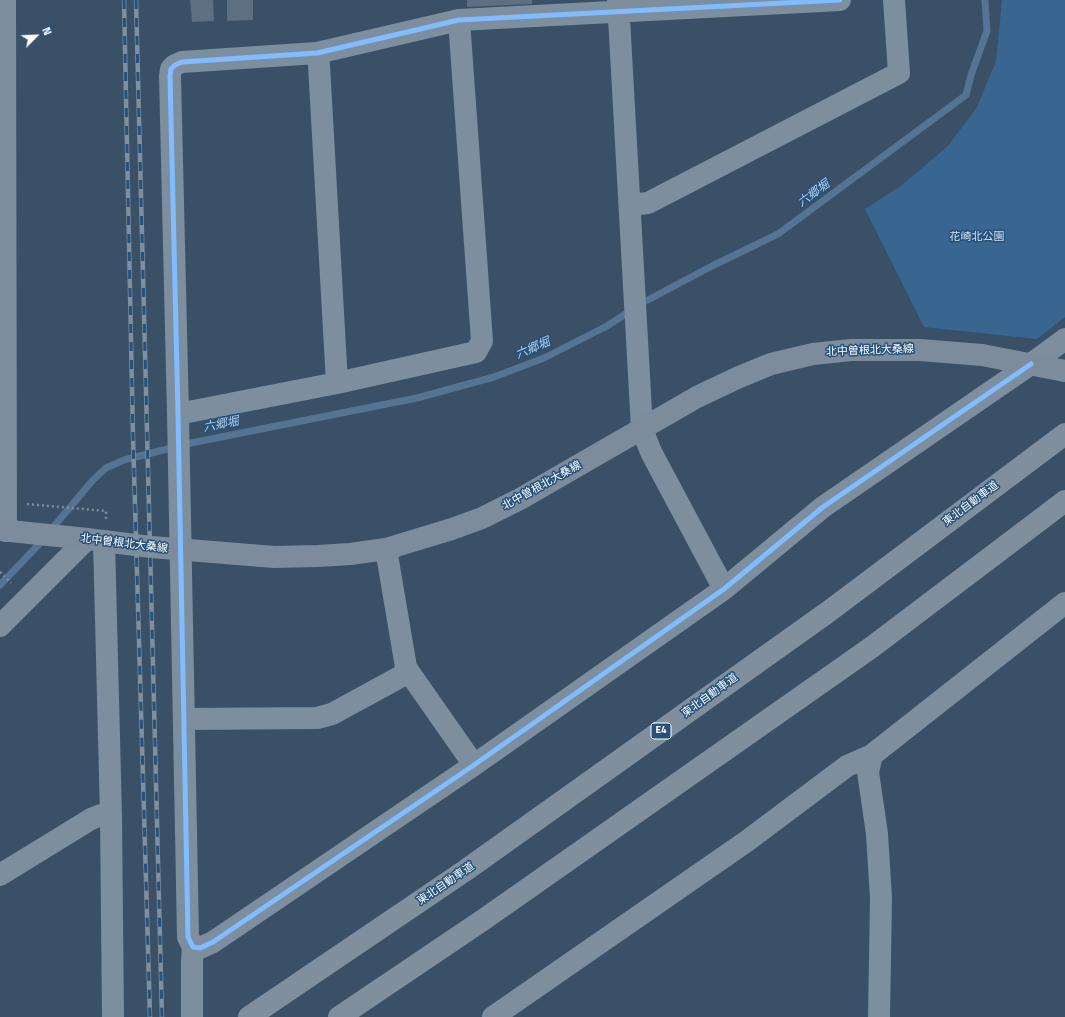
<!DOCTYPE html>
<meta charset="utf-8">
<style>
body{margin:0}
#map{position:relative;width:1065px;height:1017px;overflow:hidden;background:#395067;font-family:"Titillium Web",sans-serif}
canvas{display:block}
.north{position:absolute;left:16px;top:16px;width:40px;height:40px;-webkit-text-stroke:3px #25517b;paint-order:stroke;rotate:66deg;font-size:11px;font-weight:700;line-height:16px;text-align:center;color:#fff}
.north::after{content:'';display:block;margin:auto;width:14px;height:18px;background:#fff;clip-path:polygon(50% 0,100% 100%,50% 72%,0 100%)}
</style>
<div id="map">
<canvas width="1065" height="1017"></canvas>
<div class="north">N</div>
</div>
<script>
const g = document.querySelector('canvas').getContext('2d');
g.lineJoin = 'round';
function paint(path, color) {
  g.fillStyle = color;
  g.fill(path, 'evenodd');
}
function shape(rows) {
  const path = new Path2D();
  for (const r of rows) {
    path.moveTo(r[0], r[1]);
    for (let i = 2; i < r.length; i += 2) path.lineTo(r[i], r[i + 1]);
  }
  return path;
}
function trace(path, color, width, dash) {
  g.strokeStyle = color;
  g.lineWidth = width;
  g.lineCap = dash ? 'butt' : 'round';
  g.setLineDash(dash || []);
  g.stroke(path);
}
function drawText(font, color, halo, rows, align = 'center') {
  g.font = font + ' "Titillium Web","Noto Sans JP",sans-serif';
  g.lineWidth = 3;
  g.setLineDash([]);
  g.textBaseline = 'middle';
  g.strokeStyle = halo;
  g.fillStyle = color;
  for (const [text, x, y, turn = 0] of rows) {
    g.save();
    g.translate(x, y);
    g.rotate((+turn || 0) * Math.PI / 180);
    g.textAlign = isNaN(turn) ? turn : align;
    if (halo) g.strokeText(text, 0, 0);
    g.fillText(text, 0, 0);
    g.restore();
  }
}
paint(shape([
 [1002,0,1065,0,1065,317,1037,339,924,327,865,209,902,185,948,146,977,107,996,61]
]), '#396691');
trace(shape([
 [50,531,93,480,106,468,124,460,191,443,417,398,494,377,544,358,607,326,644,302,712,266,778,234,966,95,971,75,987,31,985,0],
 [0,585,44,539]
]), '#557392', 7);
paint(shape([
 [190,0,213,0,214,21,192,22],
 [227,0,253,0,253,20,227,21],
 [467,0,532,0,532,4,467,7]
]), '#5d6f80');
trace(shape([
 [27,504,106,511,106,519],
 [0,572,11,583]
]), '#7d8e9e', 2.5, [2, 3]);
trace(shape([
 [5,0,6,531],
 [618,0,642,429,651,452,724,589],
 [317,53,319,65,337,383],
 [630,205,648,203,899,73,894,0],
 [178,414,337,383,476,352,482,341,459,20],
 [104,541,111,816,113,1017],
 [386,549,406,667,409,672,474,765],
 [0,626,87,539],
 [184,719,317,718,332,714,409,672],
 [872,755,868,772,877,834,881,898,879,1017],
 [0,875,91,819,101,815,111,816],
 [193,947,200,948,213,942,474,765,724,589,823,507,1031,364,1065,339],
 [192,1017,192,961,193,947,188,937,178,414,170,76,171,69,175,65,182,62,317,53,459,20,840,0],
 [493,1017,747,841,847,766,872,755,1065,603]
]), '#7d8e9e', 22);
trace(shape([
 [0,530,87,539,151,547,274,557,318,556,350,554,386,549,452,529,482,518,520,499,697,397,737,378,771,364,813,354,851,350,920,350,982,355,1065,371]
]), '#7c8c9d', 22);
trace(shape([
 [249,1017,466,870,828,612,1065,434],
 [339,1017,483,920,872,647,1065,501]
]), '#7f8f9e', 22);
const rail = shape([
 [124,0,133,436,150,1017],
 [136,0,162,1017]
]);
trace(rail, '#7f8f9e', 4.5);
trace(rail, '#25517b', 3, [9]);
trace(shape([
 [840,0,459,20,317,53,182,62,175,65,171,69,170,76,178,414,188,937,193,947,200,948,213,942,474,765,724,589,823,507,1031,364]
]), '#80bcff', 5);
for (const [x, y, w] of [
 [661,731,20]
]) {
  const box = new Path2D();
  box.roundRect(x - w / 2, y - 8, w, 16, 3);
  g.fillStyle = '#25517b';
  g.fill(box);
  trace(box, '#fff', 1);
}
drawText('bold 10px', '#fff', null, [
 ["E4",661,731]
]);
drawText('11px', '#cbe0f4', '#25517b', [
 ["花崎北公園",977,237]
]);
drawText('11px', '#fff', '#25517b', [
 ["北中曽根北大桑線",870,351,-2],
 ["北中曽根北大桑線",542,486,-29],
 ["東北自動車道",971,504,-37],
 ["北中曽根北大桑線",124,544,7],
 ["東北自動車道",710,696,-36],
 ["東北自動車道",446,884,-34]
]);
drawText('italic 12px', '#b4d1ec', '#25517b', [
 ["六郷堀",814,194,-36],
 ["六郷堀",533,349,-23],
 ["六郷堀",221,425,-11]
]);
</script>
